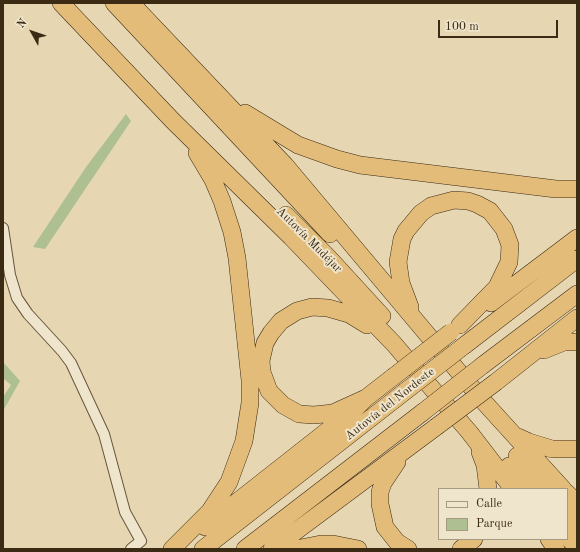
<!DOCTYPE html>
<meta charset="utf-8">
<style>
body{margin:0}
#map{position:relative;width:580px;height:552px;overflow:hidden;background:#e6d7b2;font-family:"Old Standard TT",serif}
canvas{display:block}
.frame{position:absolute;inset:0;border:4px solid #3b2a14;pointer-events:none}
.legend{position:absolute;left:438px;top:488px;width:130px;height:52px;box-sizing:border-box;background:#efe5cd;border:1px solid #a79a83;margin:0;padding:5px 7px;list-style:none;font-size:12px;color:#3b2a14}
.legend li{display:flex;align-items:center;gap:8px;height:20px}
.legend b{width:20px;border:1px solid #a79a83}
.north{position:absolute;left:12px;top:12px;width:40px;height:40px;-webkit-text-stroke:3px #efe5cd;paint-order:stroke;rotate:310deg;font-size:11px;font-weight:700;line-height:16px;text-align:center;color:#3b2a14}
.north::after{content:'';display:block;margin:auto;width:14px;height:18px;background:#3b2a14;clip-path:polygon(50% 0,100% 100%,50% 72%,0 100%)}
.scale{position:absolute;left:438px;top:20px;width:120px;height:18px;box-sizing:border-box;border:2px solid #3b2a14;border-top:0;padding-left:5px;font-size:12px;line-height:14px;white-space:nowrap;color:#3b2a14;-webkit-text-stroke:3px #efe5cd;paint-order:stroke}
</style>
<div id="map">
<canvas width="580" height="552"></canvas>
<div class="frame"></div>
<ul class="legend">
<li><b style="height:5px;background:#efe5cd"></b>Calle</li>
<li><b style="height:11px;background:#aebf91"></b>Parque</li>
</ul>
<div class="north">N</div>
<div class="scale">100 m</div>
</div>
<script>
const g = document.querySelector('canvas').getContext('2d');
g.lineJoin = 'round';
function paint(path, color) {
  g.fillStyle = color;
  g.fill(path, 'evenodd');
}
function shape(rows) {
  const path = new Path2D();
  for (const r of rows) {
    path.moveTo(r[0], r[1]);
    for (let i = 2; i < r.length; i += 2) path.lineTo(r[i], r[i + 1]);
  }
  return path;
}
function trace(path, color, width, dash) {
  g.strokeStyle = color;
  g.lineWidth = width;
  g.lineCap = dash ? 'butt' : 'round';
  g.setLineDash(dash || []);
  g.stroke(path);
}
function drawText(font, color, halo, rows, align = 'center') {
  g.font = font + ' "Old Standard TT",serif';
  g.lineWidth = 4;
  g.setLineDash([]);
  g.textBaseline = 'middle';
  g.strokeStyle = halo;
  g.fillStyle = color;
  for (const [text, x, y, turn = 0] of rows) {
    g.save();
    g.translate(x, y);
    g.rotate((+turn || 0) * Math.PI / 180);
    g.textAlign = isNaN(turn) ? turn : align;
    if (halo) g.strokeText(text, 0, 0);
    g.fillText(text, 0, 0);
    g.restore();
  }
}
paint(shape([
 [126,114,131,121,45,249,33,247,86,167],
 [3,362,20,381,3,411,3,397,11,385,3,378]
]), '#aebf91');
const street = shape([
 [3,228,10,275,17,298,28,314,62,351,71,363,104,434,125,512,141,541,131,549]
]);
const highway = shape([
 [61,3,173,121,291,237,394,344,470,433,513,489],
 [114,3,330,234],
 [131,3,285,165,484,402,563,489],
 [245,113,298,145,337,159,360,165,556,189,577,189],
 [286,215,328,257,382,316],
 [491,303,577,238],
 [410,307,401,283,398,262,402,239,406,231,421,213,431,206,454,200,468,201,477,204,490,211,504,229,510,245,509,262,497,287,460,325],
 [465,345,577,259],
 [544,350,564,342,577,342],
 [483,365,577,294],
 [496,382,577,318],
 [366,398,333,413,314,415,299,414,283,405,269,391,262,372,261,361,265,343,271,333,281,321,297,311,312,307,328,308,349,314,367,325],
 [518,437,529,442,552,449,577,449],
 [480,452,485,465,488,489],
 [517,456,545,489],
 [397,462,383,483,380,492,380,504,385,527,397,542,408,549],
 [509,466,528,489],
 [567,493,577,504],
 [567,514,577,526],
 [205,527,355,409,366,398,393,377],
 [567,536,577,548],
 [549,539,556,549],
 [172,549,210,511,229,482,244,441,250,403,250,380,237,258,232,232,222,201,213,180,197,153],
 [203,549,403,393],
 [245,549,423,412],
 [272,549,436,427],
 [296,549,321,544,333,544,358,549],
 [461,549,474,539]
]);
trace(street, '#66553c', 12);
trace(highway, '#3b2a14', 18);
trace(street, '#efe5cd', 10);
trace(highway, '#e3bc79', 17);
const highwayBridge = shape([
 [393,377,451,332],
 [403,393,465,345],
 [423,412,483,365],
 [436,427,496,382]
]);
trace(highwayBridge, '#3b2a14', 18, []);
trace(highwayBridge, '#e3bc79', 17);
drawText('12px', '#3b2a14', '#efe5cd', [
 ["Autovía Mudéjar",309,240,45],
 ["Autovía del Nordeste",390,404,-38]
]);
</script>
